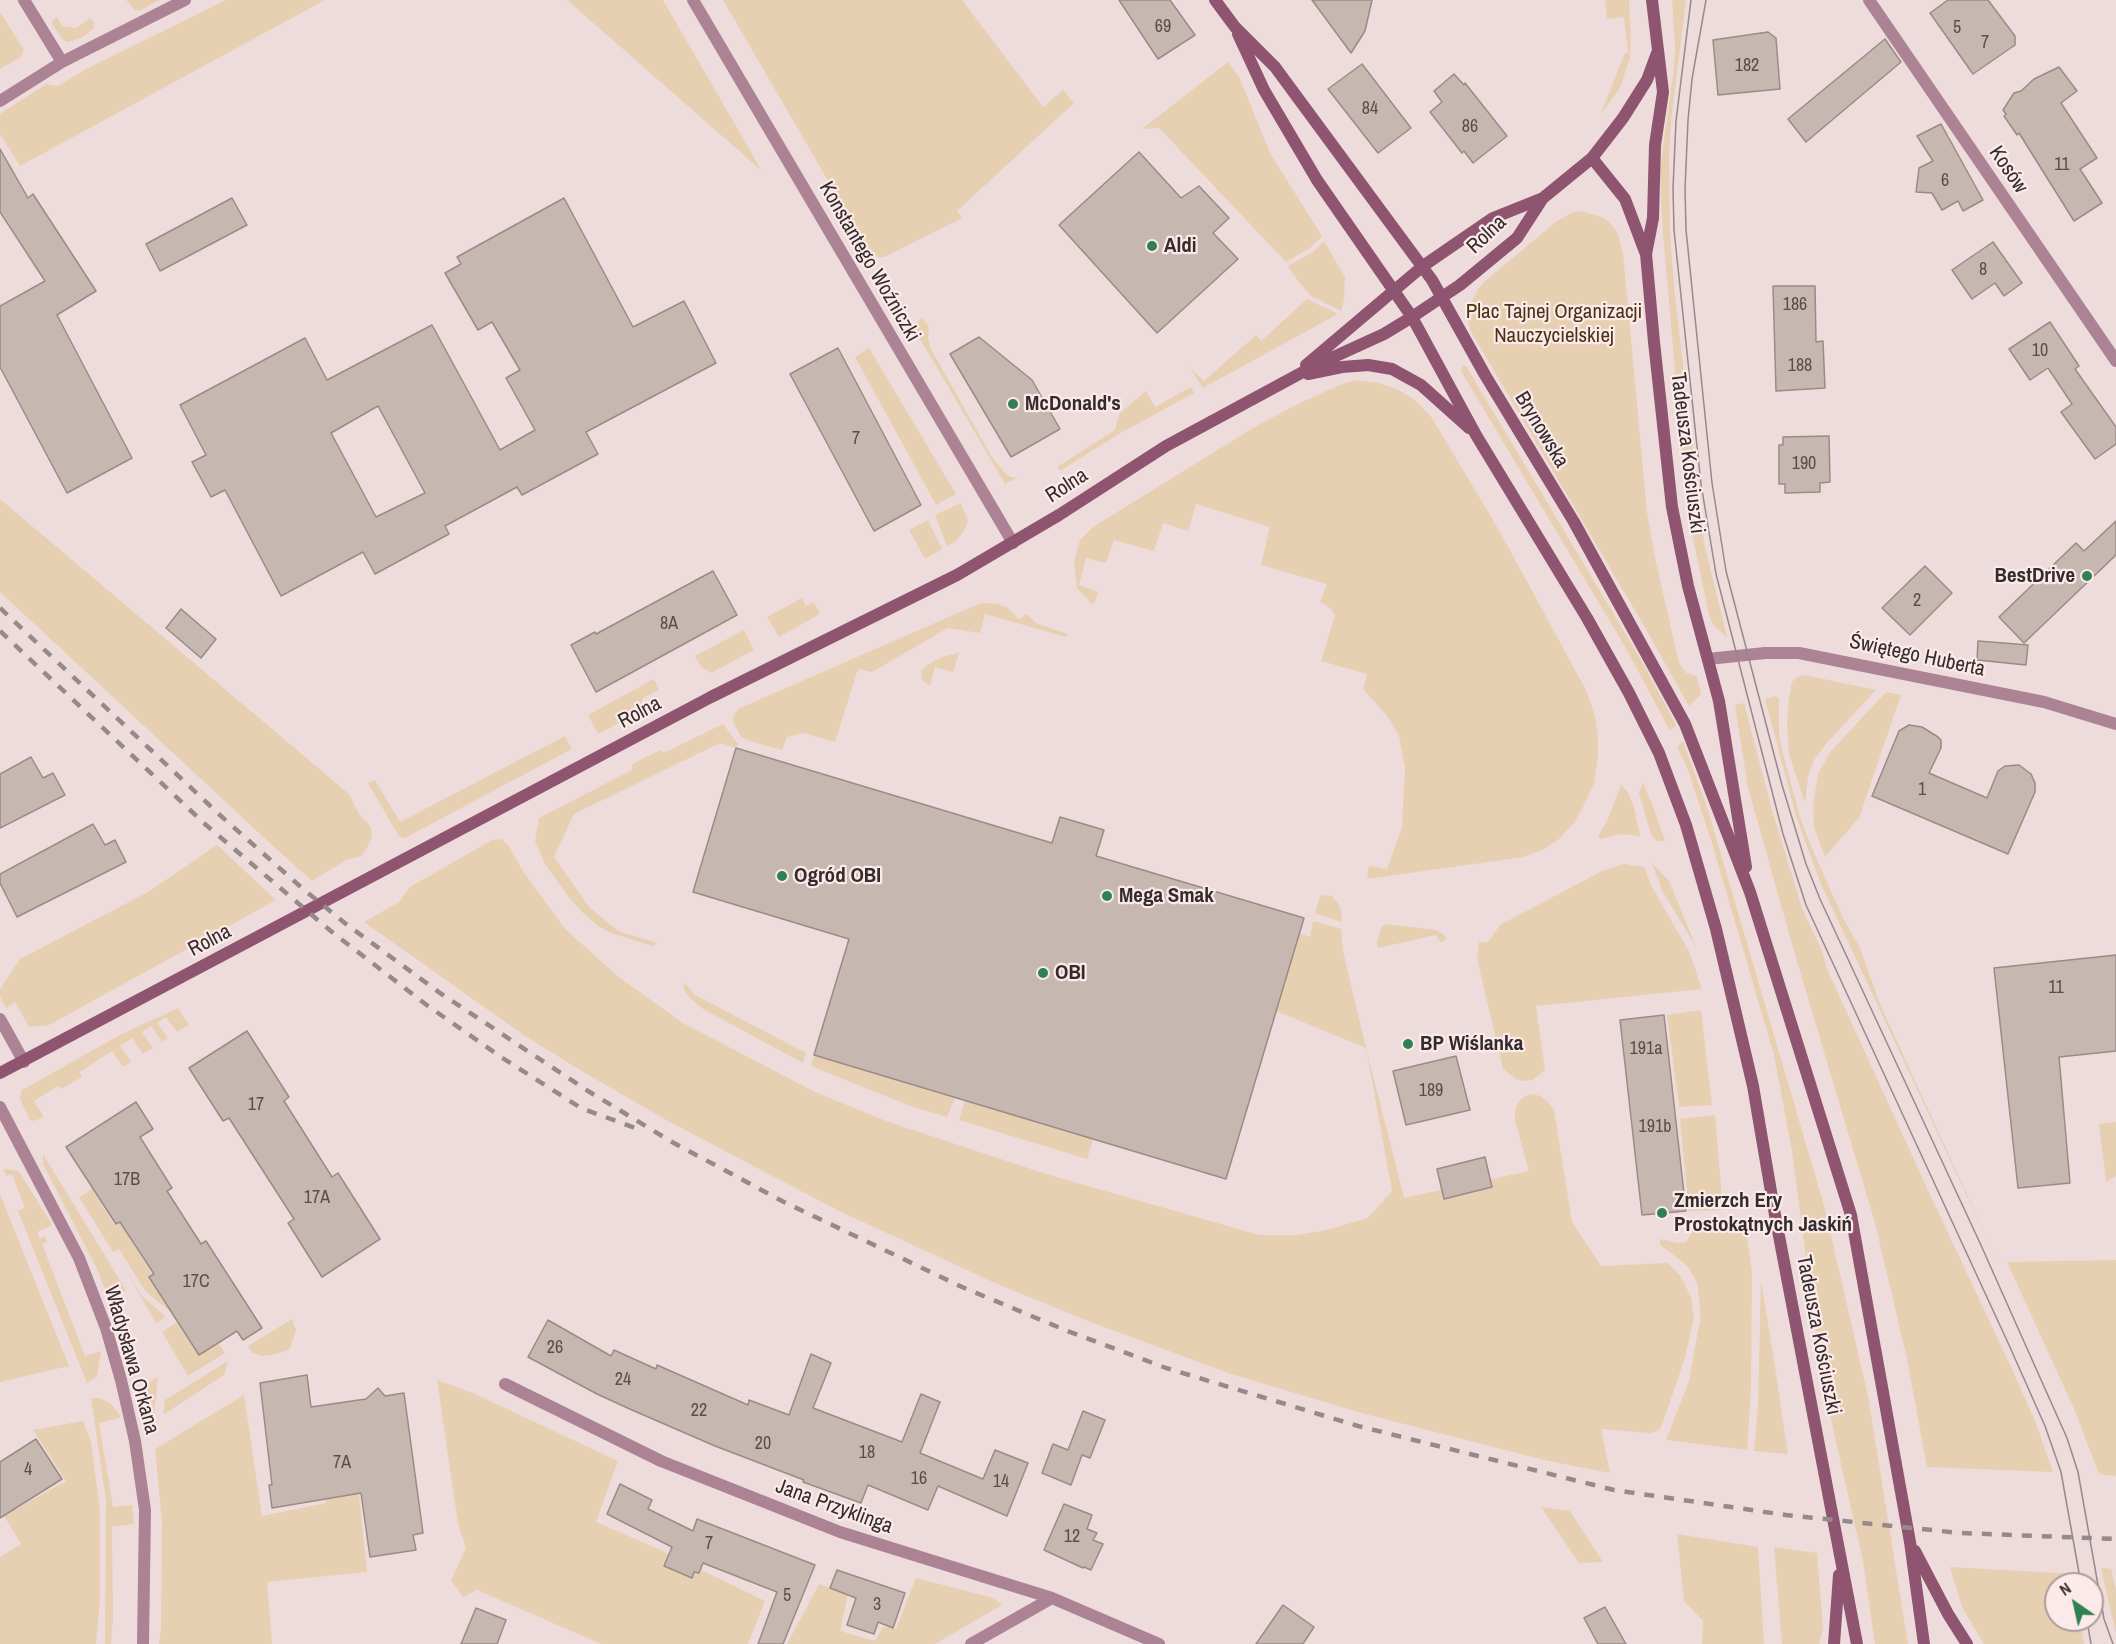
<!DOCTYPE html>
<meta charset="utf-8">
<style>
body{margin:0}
#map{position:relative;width:2116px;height:1644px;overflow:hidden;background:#eedcdc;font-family:"Archivo Narrow",sans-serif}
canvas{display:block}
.north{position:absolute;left:2044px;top:1572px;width:60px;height:60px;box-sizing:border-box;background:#fce9e9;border:2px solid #ac9d9d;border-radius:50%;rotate:326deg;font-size:16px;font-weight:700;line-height:24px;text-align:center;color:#332c2c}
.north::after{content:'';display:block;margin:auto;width:21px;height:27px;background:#2f8052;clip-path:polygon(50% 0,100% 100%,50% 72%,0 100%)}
</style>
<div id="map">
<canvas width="2116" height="1644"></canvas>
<div class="north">N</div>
</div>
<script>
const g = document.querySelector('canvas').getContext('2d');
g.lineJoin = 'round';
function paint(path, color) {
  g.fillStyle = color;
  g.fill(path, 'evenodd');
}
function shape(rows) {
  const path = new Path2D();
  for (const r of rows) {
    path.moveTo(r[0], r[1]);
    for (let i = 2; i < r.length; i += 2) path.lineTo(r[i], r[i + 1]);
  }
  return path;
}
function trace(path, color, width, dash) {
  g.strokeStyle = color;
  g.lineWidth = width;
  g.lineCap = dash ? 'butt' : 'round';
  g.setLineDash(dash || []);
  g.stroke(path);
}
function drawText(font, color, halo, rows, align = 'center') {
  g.font = font + ' "Archivo Narrow",sans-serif';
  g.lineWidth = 4.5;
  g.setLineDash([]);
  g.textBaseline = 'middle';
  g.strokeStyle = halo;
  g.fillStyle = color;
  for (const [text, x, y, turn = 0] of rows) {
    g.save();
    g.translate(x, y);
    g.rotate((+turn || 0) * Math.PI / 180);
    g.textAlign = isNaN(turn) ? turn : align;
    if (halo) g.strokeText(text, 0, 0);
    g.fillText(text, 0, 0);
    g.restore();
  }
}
paint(shape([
 [126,0,160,0,141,10,135,10],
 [226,0,325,0,20,166,0,134,0,114,46,84,58,86,86,69],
 [567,0,663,0,762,171],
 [723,0,962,0,1043,107,1063,90,1074,103,957,211,963,218,884,257,878,257,871,253,859,234],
 [1605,0,1629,0,1631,41,1630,57,1620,88,1600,115,1625,53,1628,52,1624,17,1607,19],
 [1672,0,1686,0,1671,121,1669,155,1670,235,1675,296,1704,543,1727,637,1713,625,1709,615,1693,538,1686,495,1663,234,1660,169,1674,69,1675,45],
 [0,12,24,50,21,57,0,69],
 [57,17,62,26,76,28,91,18,94,23,93,29,81,38,68,42,63,40,52,24,52,21],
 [1228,62,1239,77,1271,155,1322,236,1310,248,1286,262,1159,128,1142,129],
 [1580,211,1603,217,1612,225,1618,234,1623,253,1647,512,1655,558,1679,663,1686,673,1697,676,1701,694,1689,706,1643,624,1470,330,1468,321,1469,309,1473,299,1478,289,1485,281,1557,221,1571,213],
 [1324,241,1345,277,1344,300,1341,311,1311,296,1298,281,1288,266,1313,252],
 [1307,299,1338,314,1203,388,1189,366,1204,381,1256,335,1261,341],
 [923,318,929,328,928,338,931,349,993,459,1004,472,1011,477,1017,478,1005,484,912,325],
 [869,348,956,494,936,505,855,357],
 [1463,365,1466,366,1644,665,1676,725,1670,731,1628,652,1461,371],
 [1356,380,1379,383,1397,389,1415,400,1432,418,1500,532,1587,692,1595,716,1598,736,1598,756,1594,784,1584,805,1574,823,1559,839,1544,849,1524,857,1367,879,1369,866,1387,869,1402,827,1405,768,1399,736,1387,716,1363,689,1367,674,1321,661,1335,615,1329,607,1320,602,1327,584,1261,565,1270,527,1196,504,1188,531,1163,523,1154,551,1114,540,1106,563,1086,558,1079,585,1098,592,1095,602,1092,604,1077,588,1074,562,1080,540,1093,527,1258,425,1302,402,1342,384],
 [1191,387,1194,393,1117,435,1060,471,1057,467,1115,430,1119,414,1146,391,1155,407],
 [0,499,349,794,359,814,371,827,372,835,370,842,362,856,346,860,312,881,273,846,0,592],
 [961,503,968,521,964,531,956,541,947,546,935,515],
 [928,520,942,549,925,559,909,530],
 [802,598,806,606,814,602,820,614,779,637,767,617],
 [981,603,998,604,1008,608,1019,620,1026,614,1036,623,1067,634,1066,637,985,614,980,633,948,628,872,672,858,669,835,742,803,733,787,737,782,750,749,741,741,737,733,722,734,714,740,708],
 [744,630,754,650,711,673,701,667,695,656],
 [959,653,953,672,935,667,930,686,922,680,921,671,927,665,942,657],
 [1805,675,1876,690,1826,744,1814,760,1808,776,1805,803,1789,754,1787,721,1789,697,1792,682,1797,677],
 [654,679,659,690,643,698,638,713,598,734,588,715],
 [1886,692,1901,695,1859,818,1825,857,1814,827,1813,805,1818,774,1830,752],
 [1776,696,1779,699,1779,735,1783,754,1800,817,1811,846,1843,918,1860,948,1879,1002,2002,1271,1820,882,1797,819,1765,699],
 [1744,703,1772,810,1802,908,1822,951,1827,969,1927,1188,2011,1367,2035,1421,2053,1472,1927,1467,1907,1359,1875,1223,1796,958,1748,788,1735,705],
 [723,724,738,744,736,748,720,743,574,814,554,857,589,907,618,931,657,943,653,946,611,933,598,926,582,912,570,899,545,864,535,841,539,818,632,770,632,764,660,750,664,753],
 [565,736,572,749,405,838,400,837,397,833,368,783,375,780,400,822],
 [1683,741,1708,810,1825,1209,1868,1396,1908,1644,1875,1644,1863,1561,1833,1429,1817,1340,1792,1151,1774,1055,1711,840,1687,767,1677,747],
 [1643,783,1653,806,1665,841,1657,841,1651,835,1639,793],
 [1621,785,1627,791,1634,807,1640,836,1620,834,1601,839,1598,836,1608,819],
 [501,839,508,845,523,871,565,929,620,978,683,1023,815,1092,886,1121,1046,1174,1259,1235,1297,1235,1327,1230,1368,1218,1392,1191,1366,1048,1276,1011,1300,933,1310,937,1313,921,1341,929,1343,951,1366,1048,1404,1198,1529,1171,1515,1121,1515,1111,1518,1102,1523,1097,1531,1094,1541,1096,1549,1103,1554,1110,1572,1222,1601,1266,1668,1263,1681,1277,1691,1297,1694,1316,1685,1358,1662,1425,1659,1430,1650,1433,1601,1429,1610,1473,1544,1460,1365,1414,1231,1374,1088,1321,995,1283,837,1210,668,1121,585,1073,525,1036,364,922,399,902,410,887,492,840],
 [217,845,276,900,49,1025,29,1027,15,1002,6,1008,0,997,0,989,20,959,148,892],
 [1652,863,1669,881,1696,947,1662,890],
 [1624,864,1644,867,1652,887,1690,953,1702,989,1536,1006,1545,1070,1533,1080,1525,1081,1516,1079,1503,1069,1479,967,1477,955,1479,942,1488,942,1500,925,1602,871],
 [1323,895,1332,896,1339,905,1342,912,1341,922,1315,913,1320,897],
 [1385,924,1437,930,1447,938,1441,943,1436,935,1378,948,1377,943,1381,928],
 [684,982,695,995,806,1053,803,1063,703,1009,691,999,684,990],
 [178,1008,189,1025,177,1032,166,1017,157,1023,168,1038,162,1042,151,1026,142,1032,153,1048,143,1054,132,1038,120,1046,131,1062,123,1067,112,1051,80,1072,82,1077,61,1089,58,1086,34,1101,44,1117,34,1121,30,1120,20,1099,22,1090,120,1035],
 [1701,1010,1712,1105,1679,1107,1667,1015],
 [814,1055,955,1098,947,1117,910,1106,811,1066],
 [965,1100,1093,1139,1087,1159,959,1120],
 [1715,1115,1723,1210,1689,1211,1680,1119],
 [2116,1122,2116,1176,2106,1182,2099,1124],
 [43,1154,126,1290,110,1301,96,1267,43,1164],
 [7,1169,19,1171,52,1225,37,1232,40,1239,45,1236,47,1242,42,1244,85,1356,101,1351,97,1376,87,1383,18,1211,25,1208,12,1174,6,1176,3,1170],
 [92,1189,115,1226,120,1223,152,1274,149,1277,171,1312,146,1292,119,1249,113,1252,79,1197],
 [0,1194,69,1366,0,1382],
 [1739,1228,1744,1230,1747,1237,1752,1273,1751,1389,1747,1450,1666,1440,1689,1381,1700,1320,1700,1306,1697,1283,1690,1270,1683,1262,1660,1245,1660,1239,1678,1243,1686,1242,1693,1231],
 [119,1259,141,1295,166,1317,156,1323],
 [2116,1260,2116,1476,2099,1474,2075,1411,2007,1262],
 [1761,1281,1774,1360,1788,1454,1754,1451,1758,1407],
 [292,1319,296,1330,290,1349,277,1354,262,1356,252,1353,248,1346],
 [177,1322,199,1355,218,1343,225,1353,188,1376,162,1332],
 [228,1361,224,1375,163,1415,165,1400],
 [158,1377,154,1414,144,1407,137,1389],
 [437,1380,473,1393,618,1461,596,1522,663,1551,765,1601,748,1644,601,1644,477,1590,463,1597,451,1580,466,1548,458,1524],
 [244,1395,262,1516,326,1503,323,1480,357,1476,367,1572,267,1582,272,1644,159,1644,161,1629,162,1522,155,1449],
 [91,1398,100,1398,110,1403,120,1415,120,1418,99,1423,113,1507,132,1505,134,1524,112,1527,113,1617,111,1644,105,1644,106,1501],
 [83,1421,91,1442,100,1511,100,1601,96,1644,0,1644,0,1557,21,1544,4,1516,66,1481,33,1430],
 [1541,1507,1570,1511,1603,1562,1579,1563],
 [1677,1534,1758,1547,1764,1644,1702,1644,1703,1621,1684,1601],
 [1774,1547,1817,1553,1823,1628,1819,1644,1782,1644],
 [1950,1567,2076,1574,2077,1584,2056,1584,2056,1620,2080,1620,2084,1644,1984,1644,1962,1607],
 [2101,1568,2111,1569,2116,1589,2116,1634],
 [916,1578,994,1598,1002,1605,935,1644,787,1644,819,1584,848,1594,840,1631,875,1641,883,1627,896,1629]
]), '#e7cfb2');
const building = shape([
 [1119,0,1170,0,1195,35,1158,59,1119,0],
 [1312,0,1372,0,1365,31,1351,53,1312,0],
 [1948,0,1988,0,2015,36,2015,45,1973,74,1930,13,1948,0],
 [1768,32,1776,38,1780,89,1718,95,1713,40,1768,32],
 [1885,39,1901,62,1806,142,1788,119,1885,39],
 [1362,64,1411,128,1378,153,1328,89,1362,64],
 [2059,67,2077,91,2061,103,2097,158,2080,169,2102,203,2074,221,2019,133,2017,135,2004,116,2006,114,2003,110,2014,93,2021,91,2034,79,2059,67],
 [1454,74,1464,85,1465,83,1507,136,1473,163,1464,151,1462,153,1430,112,1442,102,1434,91,1454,74],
 [1941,124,1983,200,1963,211,1958,201,1942,210,1932,193,1916,192,1919,168,1933,161,1917,136,1941,124],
 [0,149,28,198,33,194,96,291,57,315,132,458,67,493,0,367,0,306,45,281,0,212,0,149],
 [1139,152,1181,198,1199,186,1229,218,1213,233,1238,259,1157,333,1059,225,1139,152],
 [232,198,247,225,160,271,146,244,232,198],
 [564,198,633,327,684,301,716,363,586,432,598,454,522,495,517,487,445,526,449,534,375,574,363,552,281,596,225,490,211,497,192,462,206,455,180,405,305,338,327,380,432,325,500,450,535,430,506,378,520,370,492,322,478,330,445,273,461,264,457,257,564,198],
 [378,406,425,493,376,517,331,433,378,406],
 [1993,242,2022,283,2004,296,1995,283,1972,299,1952,270,1993,242],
 [1773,286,1815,286,1816,342,1823,341,1825,388,1776,391,1773,286],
 [2050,322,2079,366,2075,369,2116,427,2116,444,2095,459,2061,412,2072,404,2048,368,2030,380,2009,349,2050,322],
 [979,337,1032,380,1060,429,1011,457,950,354,979,337],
 [838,348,921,505,874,531,790,374,838,348],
 [1829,436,1830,482,1820,483,1820,492,1785,493,1785,484,1779,484,1779,445,1783,445,1783,437,1829,436],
 [2116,521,2116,555,2024,643,1999,617,2076,543,2084,551,2116,521],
 [1925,566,1952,593,1910,635,1882,608,1925,566],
 [713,571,737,615,596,692,571,645,595,632,596,634,713,571],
 [181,609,216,639,201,658,166,628,181,609],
 [1978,641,2028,645,2026,665,1977,660,1978,641],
 [1909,725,1922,727,1938,737,1941,740,1941,748,1929,773,1987,798,1998,771,2005,766,2019,765,2031,774,2035,783,2035,792,2008,854,1872,796,1899,731,1909,725],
 [736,748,1052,843,1060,817,1104,830,1096,856,1304,918,1226,1179,814,1055,849,939,693,892,736,748],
 [31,757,43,778,53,773,65,795,0,828,0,774,31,757],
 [93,824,105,845,115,840,126,862,17,917,0,883,0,874,93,824],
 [2116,955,2116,1051,2059,1057,2070,1183,2018,1188,1994,968,2116,955],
 [1664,1015,1686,1211,1642,1215,1620,1020,1664,1015],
 [247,1031,289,1097,284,1101,332,1177,338,1173,380,1239,322,1277,288,1223,294,1219,229,1118,223,1121,189,1068,247,1031],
 [1456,1056,1470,1110,1406,1125,1393,1071,1456,1056],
 [136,1102,153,1129,140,1137,172,1188,167,1191,201,1244,206,1241,262,1328,243,1340,237,1331,199,1355,149,1277,154,1274,120,1222,116,1224,66,1147,136,1102],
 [1485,1157,1492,1187,1444,1199,1437,1169,1485,1157],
 [548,1320,611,1356,614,1350,656,1369,657,1365,748,1405,749,1400,789,1415,811,1354,831,1363,813,1408,902,1442,921,1394,940,1402,920,1453,983,1479,995,1450,1028,1463,1007,1516,938,1486,928,1510,868,1485,861,1503,803,1482,804,1480,715,1446,632,1410,597,1394,528,1357,548,1320],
 [307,1375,311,1407,366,1399,378,1388,385,1396,404,1393,423,1533,413,1535,416,1550,370,1557,361,1493,272,1508,269,1485,272,1485,260,1383,307,1375],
 [1083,1411,1105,1420,1090,1458,1082,1455,1071,1485,1042,1473,1053,1444,1068,1450,1083,1411],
 [36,1439,62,1479,0,1518,0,1462,36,1439],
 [620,1484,652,1500,648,1509,693,1531,697,1519,815,1565,783,1644,758,1644,777,1592,703,1563,699,1573,694,1572,692,1578,664,1566,672,1547,607,1514,620,1484],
 [1064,1504,1092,1515,1087,1529,1097,1533,1093,1540,1103,1544,1091,1570,1084,1567,1083,1568,1044,1550,1064,1504],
 [837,1570,905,1593,893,1628,878,1622,874,1634,847,1625,856,1598,830,1588,837,1570],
 [1283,1605,1314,1627,1303,1644,1256,1644,1283,1605],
 [1605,1607,1626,1644,1598,1644,1584,1618,1605,1607],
 [476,1608,506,1620,497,1644,461,1644,476,1608]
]);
paint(building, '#c6b7b0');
trace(building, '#9a8b85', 1.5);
trace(shape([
 [24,0,62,62],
 [693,0,1013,543],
 [1869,0,2116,361],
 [0,101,62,62,185,0],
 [1708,659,1765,653,1799,653,2044,702,2116,724],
 [0,1019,24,1062],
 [0,1107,79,1258,106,1328,121,1380,135,1441,145,1510,143,1644],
 [505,1384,661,1461,840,1532,1052,1598,1159,1644],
 [971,1644,1052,1598]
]), '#ac8295', 12);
trace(shape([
 [1215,0,1235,27,1275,67,1432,280,1485,375,1574,522,1685,724,1750,892,1851,1215,1910,1542,1924,1644],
 [1652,0,1663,92,1655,145,1653,218,1646,254,1654,342,1672,507,1688,586,1719,701,1746,867],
 [1238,34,1264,90,1317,180,1412,317,1476,435,1587,618,1629,693,1659,753,1686,825,1716,929,1753,1086,1775,1215,1857,1644],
 [1592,158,1625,199,1645,252],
 [1306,365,1423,266,1493,218,1543,198],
 [1308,374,1342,367,1368,365,1392,369,1421,385,1469,428],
 [0,1073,711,697,957,575,1059,515,1166,446,1314,366,1384,334,1412,317,1460,285,1517,238,1543,198,1592,158,1623,118,1647,80,1657,53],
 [1915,1551,1948,1614,1967,1644],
 [1834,1644,1839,1575]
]), '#8f5470', 12);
trace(shape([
 [1691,0,1676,121,1673,188,1674,230,1701,484,1716,574,1783,834,1806,905,2009,1345,2045,1426,2061,1472,2081,1584],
 [1706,0,1692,79,1688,120,1685,189,1686,230,1712,483,1726,571,1782,785,1806,864,1820,899,1980,1243,2067,1438,2078,1472,2104,1619,2113,1644],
 [2087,1620,2091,1644]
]), '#968989', 1.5);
trace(shape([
 [0,608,221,816,302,888,346,924,440,993,588,1091,672,1142,784,1202,962,1287,1065,1330,1166,1368,1358,1426,1614,1490,1786,1515,1960,1533,2116,1539],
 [0,631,206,825,332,932,428,1006,501,1057,581,1108,643,1131]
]), '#968989', 4.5, [10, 10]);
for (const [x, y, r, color] of [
 [1152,246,6,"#2f8052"],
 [1013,404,6,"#2f8052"],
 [2087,576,6,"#2f8052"],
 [782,876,6,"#2f8052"],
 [1107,896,6,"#2f8052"],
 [1043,973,6,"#2f8052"],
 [1408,1044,6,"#2f8052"],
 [1662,1213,6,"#2f8052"]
]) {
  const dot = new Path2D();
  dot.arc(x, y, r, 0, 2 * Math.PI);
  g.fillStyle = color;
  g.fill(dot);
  trace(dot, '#fce9e9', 2);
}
drawText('18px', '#584f4d', null, [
 ["69",1163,27],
 ["5",1957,28],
 ["7",1985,43],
 ["182",1747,66],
 ["84",1370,109],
 ["86",1470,127],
 ["11",2062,165],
 ["6",1945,181],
 ["8",1983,270],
 ["186",1795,305],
 ["10",2040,351],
 ["188",1800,366],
 ["7",856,439],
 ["190",1804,464],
 ["2",1917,601],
 ["8A",669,624],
 ["1",1922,790],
 ["11",2056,988],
 ["191a",1646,1049],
 ["189",1431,1091],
 ["17",256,1105],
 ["191b",1655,1127],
 ["17B",127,1180],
 ["17A",317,1198],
 ["17C",196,1282],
 ["26",555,1348],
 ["24",623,1380],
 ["22",699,1411],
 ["20",763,1444],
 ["18",867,1453],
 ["7A",342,1463],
 ["4",28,1470],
 ["16",919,1479],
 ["14",1001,1482],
 ["12",1072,1537],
 ["7",709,1544],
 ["5",787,1596],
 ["3",877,1605]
]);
drawText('21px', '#332c2c', '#fce9e9', [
 ["Kosów",2008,170,56],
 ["Rolna",1487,235,-43],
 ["Konstantego Woźniczki",869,262,60],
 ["Brynowska",1541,430,59],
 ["Tadeusza Kościuszki",1687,453,83],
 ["Rolna",1067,486,-33],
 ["Świętego Huberta",1917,656,12],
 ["Rolna",640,713,-28],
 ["Rolna",210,941,-28],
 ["Tadeusza Kościuszki",1818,1335,79],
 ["Władysława Orkana",131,1360,74],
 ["Jana Przyklinga",834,1507,20]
]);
drawText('bold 21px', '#332c2c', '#fce9e9', [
 ["Aldi",1164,246],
 ["McDonald's",1025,404],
 ["BestDrive",2075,576,"right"],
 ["Ogród OBI",794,876],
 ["Mega Smak",1119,896],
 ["OBI",1055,973],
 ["BP Wiślanka",1420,1044],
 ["Zmierzch Ery",1674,1201],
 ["Prostokątnych Jaskiń",1674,1225]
], 'left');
drawText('21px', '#4a3312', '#fce9e9', [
 ["Plac Tajnej Organizacji",1554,312],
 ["Nauczycielskiej",1554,336]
]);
</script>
